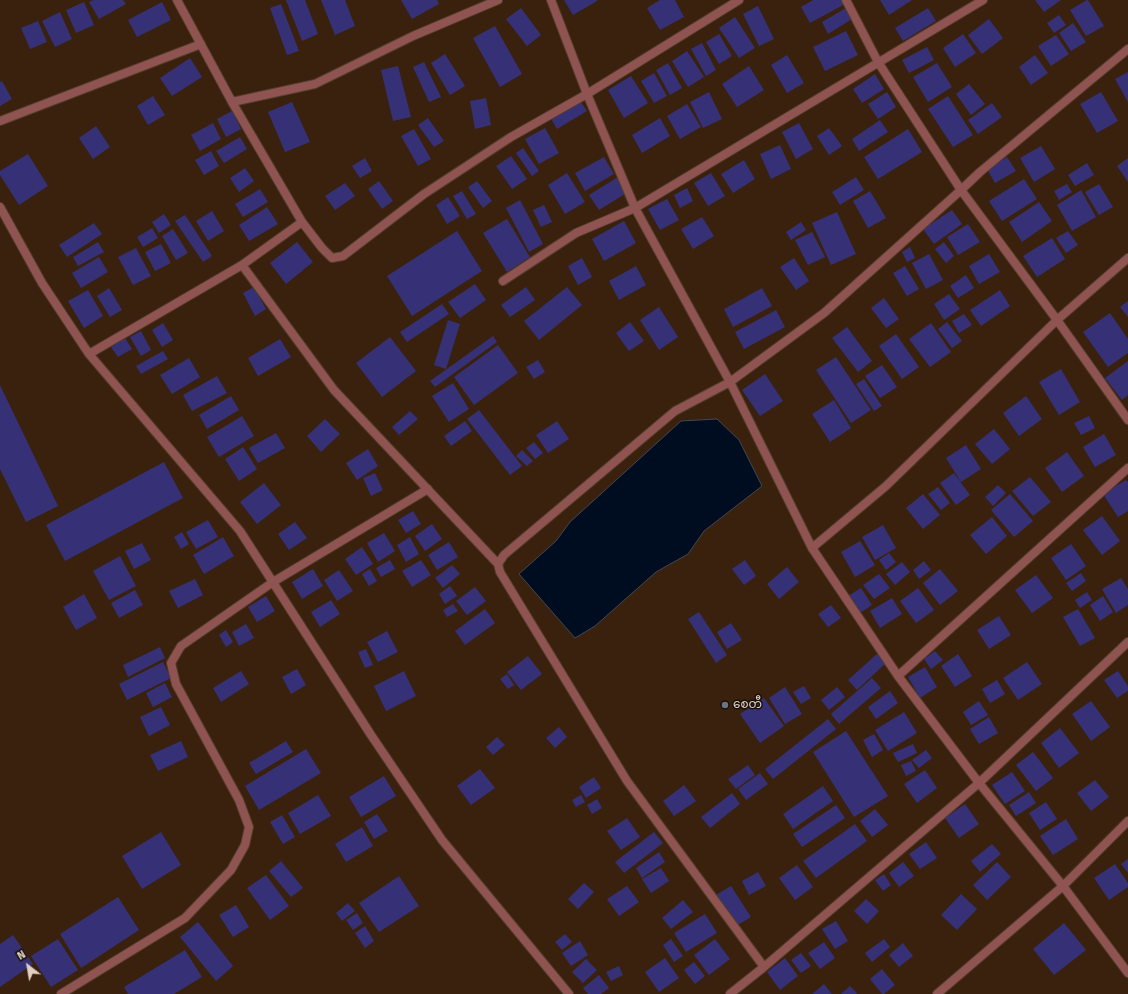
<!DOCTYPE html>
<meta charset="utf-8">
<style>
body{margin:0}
#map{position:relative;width:1128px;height:994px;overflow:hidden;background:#39210d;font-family:"Fira Sans",sans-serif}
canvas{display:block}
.north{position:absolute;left:8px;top:946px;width:40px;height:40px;-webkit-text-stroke:3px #190e06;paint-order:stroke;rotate:329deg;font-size:11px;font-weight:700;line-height:16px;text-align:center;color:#e0d0c4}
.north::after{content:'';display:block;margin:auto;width:14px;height:18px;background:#e0d0c4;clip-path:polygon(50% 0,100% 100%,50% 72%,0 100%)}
</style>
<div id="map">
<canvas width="1128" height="994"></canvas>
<div class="north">N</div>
</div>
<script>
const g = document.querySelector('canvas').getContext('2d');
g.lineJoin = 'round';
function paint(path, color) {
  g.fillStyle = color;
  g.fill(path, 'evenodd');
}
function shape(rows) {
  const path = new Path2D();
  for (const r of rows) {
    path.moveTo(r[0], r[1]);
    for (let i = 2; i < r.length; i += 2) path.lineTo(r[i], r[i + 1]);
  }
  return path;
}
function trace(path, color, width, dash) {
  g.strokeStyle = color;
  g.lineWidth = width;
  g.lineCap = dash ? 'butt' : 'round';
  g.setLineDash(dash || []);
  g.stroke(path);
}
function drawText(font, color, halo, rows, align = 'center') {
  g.font = font + ' "Fira Sans","Noto Sans Myanmar",sans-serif';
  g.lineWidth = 3;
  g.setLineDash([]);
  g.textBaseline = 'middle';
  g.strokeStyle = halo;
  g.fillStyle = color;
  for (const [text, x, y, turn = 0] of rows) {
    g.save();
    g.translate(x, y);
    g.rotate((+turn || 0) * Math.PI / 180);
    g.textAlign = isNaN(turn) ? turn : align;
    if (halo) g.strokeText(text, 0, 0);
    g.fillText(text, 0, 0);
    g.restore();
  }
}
const water = shape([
 [717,419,739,440,762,486,704,531,688,554,656,572,595,626,575,638,519,574,556,541,570,522,681,421,717,419]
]);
paint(water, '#000d20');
trace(water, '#434851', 1);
paint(shape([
 [93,0,123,0,126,4,99,19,89,2],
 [286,0,305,0,318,34,302,41],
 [321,0,345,0,355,26,335,35],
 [401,0,437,0,439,4,412,19],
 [564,0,597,0,597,1,573,15],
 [660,0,675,0,684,17,660,30,647,8],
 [813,0,843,0,845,4,810,23,801,7],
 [880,0,912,0,889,15],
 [1035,0,1061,0,1044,12],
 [1087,0,1088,0,1104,26,1086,36,1070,10],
 [84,2,94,25,76,33,66,10],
 [162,2,171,20,137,37,128,20],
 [281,4,299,51,287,55,270,8],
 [758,6,774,39,759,46,743,14],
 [521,8,541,35,527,46,506,19],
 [846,8,852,19,828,34,822,22],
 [928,8,936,21,903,41,895,28],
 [60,12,72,39,55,47,42,21],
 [1059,15,1066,25,1054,33,1047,23],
 [735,17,755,48,739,58,719,28],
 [989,19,1003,38,982,54,968,35],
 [38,21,47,42,30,49,21,28],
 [1073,23,1086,42,1071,51,1059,33],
 [495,26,522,74,500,87,473,38],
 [846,31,858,55,825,71,813,47],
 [719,34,732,56,719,64,706,42],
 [963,34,976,53,955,67,943,48],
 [1056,35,1069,54,1051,66,1038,46],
 [702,43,716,70,706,76,691,49],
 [927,47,934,60,909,73,902,60],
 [687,51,704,77,688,87,672,61],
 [445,54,465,86,450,95,431,63],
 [787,55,804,83,787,93,771,65],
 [1035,55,1048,73,1031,85,1019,67],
 [190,58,202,77,172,96,160,78],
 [424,62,441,97,429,102,413,67],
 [668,63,682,88,670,95,656,70],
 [937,63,952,87,928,102,913,77],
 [398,66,411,117,393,121,381,70],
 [749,66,764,90,737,107,722,84],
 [1128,72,1128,102,1115,79],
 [654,73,667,96,654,103,641,81],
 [875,74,884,89,862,103,853,89],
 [631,76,648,103,624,118,608,90],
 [2,81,12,99,0,106,0,82],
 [969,84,985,104,971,115,956,94],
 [709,92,722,119,703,128,690,102],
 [887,92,896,107,878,119,868,104],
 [1101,92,1118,121,1097,133,1080,104],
 [153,96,165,115,148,125,137,106],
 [948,96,973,135,953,147,928,109],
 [486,98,491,125,475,129,470,101],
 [580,101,587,111,557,129,551,119],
 [292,102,310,142,285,152,268,112],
 [992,103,1002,117,978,134,968,120],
 [687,104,701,127,680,139,667,116],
 [232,111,241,129,226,137,217,119],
 [428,118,444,141,434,147,418,125],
 [660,118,670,136,642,153,632,135],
 [880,120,888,132,859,151,852,139],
 [213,123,221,139,200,151,191,135],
 [799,123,813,149,796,159,782,132],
 [96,126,110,147,93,159,79,138],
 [545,128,559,153,539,164,525,139],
 [829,128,842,146,829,155,817,136],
 [414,129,431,159,418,166,401,136],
 [908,129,922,152,878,179,864,157],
 [240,137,247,149,224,163,216,151],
 [780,145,791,169,771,179,760,154],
 [1041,146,1055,169,1034,182,1020,158],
 [523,148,539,171,532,176,516,153],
 [211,151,219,166,204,175,195,160],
 [28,154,48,186,19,205,0,175,0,171],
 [511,156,527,179,512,189,496,166],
 [604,157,614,174,585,191,575,173],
 [1007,157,1016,171,995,183,987,169],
 [365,158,372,171,360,178,352,166],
 [1128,158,1128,182,1117,166],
 [744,160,755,179,733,193,721,174],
 [1087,163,1094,175,1075,186,1068,175],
 [245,168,254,181,239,192,230,178],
 [567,173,585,202,565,214,548,185],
 [711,173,725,196,708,206,694,183],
 [618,177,628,192,599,210,589,195],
 [856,177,864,190,840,205,832,192],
 [1024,179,1037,199,1002,221,989,201],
 [379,181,393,201,382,209,368,189],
 [477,181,492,201,483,208,468,187],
 [345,183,355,196,335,210,325,196],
 [1067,184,1072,192,1059,200,1054,191],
 [1099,184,1113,207,1099,215,1085,192],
 [687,188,693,201,680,208,674,195],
 [260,189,268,202,243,217,235,204],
 [1081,190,1096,217,1072,231,1057,205],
 [462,191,476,214,467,219,453,196],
 [870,191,886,218,868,228,853,201],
 [448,197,460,216,447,224,436,205],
 [667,199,679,220,660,230,648,209],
 [520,200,543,244,529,252,506,208],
 [1039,202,1052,221,1022,242,1009,222],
 [544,205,552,222,541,227,533,210],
 [267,207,278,224,249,241,239,225],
 [952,210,962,224,934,244,923,229],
 [212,211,224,231,208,241,196,221],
 [837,212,856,254,831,265,812,223],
 [164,214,171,225,159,233,152,222],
 [185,215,212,256,203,262,175,221],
 [702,217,714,236,693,249,681,229],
 [507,219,530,257,507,272,483,233],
 [624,221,636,243,604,261,592,239],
 [801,222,806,230,791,240,786,232],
 [94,223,102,234,67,257,59,245],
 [968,224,980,242,958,255,947,237],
 [152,228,158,238,143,247,137,237],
 [173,229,188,253,176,260,162,236],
 [457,231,482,271,412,316,387,276],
 [1068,231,1078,245,1066,253,1056,238],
 [812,232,825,257,808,265,795,240],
 [1052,238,1065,259,1037,277,1023,256],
 [98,242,104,252,78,266,73,257],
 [297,242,313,262,286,284,270,263],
 [944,242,954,256,946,263,935,249],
 [161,244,171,263,155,271,145,252],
 [910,247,915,258,907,262,902,252],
 [136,248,151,276,133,285,118,257],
 [929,254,943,280,926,289,912,263],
 [989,254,1000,272,979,284,969,266],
 [99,257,108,272,81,288,72,273],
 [582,258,592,277,578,285,568,266],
 [794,258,809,281,796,290,780,267],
 [636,266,646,285,619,300,609,281],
 [905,266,919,289,907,296,893,273],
 [966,275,974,288,958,298,950,286],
 [475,284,486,300,460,318,448,302],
 [254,287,266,309,255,316,243,293],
 [526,287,535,300,510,317,501,305],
 [567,287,582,305,539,340,524,321],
 [109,288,122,310,110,317,97,296],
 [762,288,772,306,733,327,724,309],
 [88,290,103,316,84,328,68,301],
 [1000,290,1010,306,981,326,970,310],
 [949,294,960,309,944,320,934,304],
 [884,298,899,319,886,328,871,308],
 [1128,301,1128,317,1120,307],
 [442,304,449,314,407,342,400,332],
 [659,307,678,337,659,350,640,320],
 [776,310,785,327,744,349,735,332],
 [1110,313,1128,339,1128,353,1108,367,1083,332],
 [964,314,972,325,959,333,952,321],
 [448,320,460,324,446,369,434,365],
 [630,322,644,341,629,351,616,333],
 [947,322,962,341,952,348,938,329],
 [163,323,173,340,162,347,152,330],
 [931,323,951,352,930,367,909,339],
 [847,327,872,361,858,372,832,338],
 [141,331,151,350,141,356,130,337],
 [896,334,919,367,902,379,879,346],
 [493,336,497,342,435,387,430,381],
 [390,337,416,371,382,397,356,363],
 [125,338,132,349,118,357,111,347],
 [280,339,291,357,258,376,248,358],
 [498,345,518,373,474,405,454,377],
 [163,351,168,359,141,374,136,366],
 [836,357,871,410,851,423,816,370],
 [189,358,200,377,172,394,160,375],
 [538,360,545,372,534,379,526,367],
 [1128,361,1128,395,1122,400,1105,378],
 [882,365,897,387,880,398,865,376],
 [1061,369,1080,402,1059,415,1039,382],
 [765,374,783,401,760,416,742,390],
 [217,376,227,393,192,411,183,395],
 [864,379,882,406,874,411,856,384],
 [453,383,469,409,449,422,432,396],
 [0,385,58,506,26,522,0,469],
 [231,396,239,410,207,429,199,415],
 [1026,396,1042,419,1019,436,1003,413],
 [834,400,851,428,830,442,812,414],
 [479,410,522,466,510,475,467,419],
 [410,411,418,419,399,435,392,427],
 [242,416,254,436,219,457,207,437],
 [1089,416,1095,428,1081,435,1074,423],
 [325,419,340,434,321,452,307,436],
 [465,421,472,431,451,446,444,436],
 [557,421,569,439,548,453,536,435],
 [994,429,1010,449,992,464,975,444],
 [276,433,285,448,258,463,249,448],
 [1104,434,1116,455,1095,467,1083,447],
 [534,442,543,453,535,459,526,448],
 [966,445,981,469,961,482,946,458],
 [243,447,257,469,239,481,225,459],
 [368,449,378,466,357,480,346,463],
 [522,450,533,461,527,466,516,456],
 [1067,452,1084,476,1062,492,1045,468],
 [164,462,183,498,65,561,46,525],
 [375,473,383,490,371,496,363,478],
 [954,473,970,495,956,505,940,483],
 [1030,477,1051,502,1033,516,1012,491],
 [1126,480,1128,482,1128,511,1118,517,1103,494],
 [264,483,281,505,257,524,240,502],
 [998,485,1006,493,993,506,985,497],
 [938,487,950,503,941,510,928,494],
 [923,494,940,515,923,529,906,508],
 [1010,494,1033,521,1014,537,991,510],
 [413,511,421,524,406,533,398,520],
 [1102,516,1120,541,1102,555,1083,530],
 [992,517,1007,536,986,554,970,535],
 [208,520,218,537,196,549,186,532],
 [295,522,307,538,289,550,278,534],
 [432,524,442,539,425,551,415,536],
 [883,525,896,548,875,560,862,537],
 [182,532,189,544,181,549,174,537],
 [384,533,395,551,378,562,367,543],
 [223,537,234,556,204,574,193,555],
 [410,537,419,554,406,562,397,545],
 [860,541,875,565,855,577,841,552],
 [449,542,458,557,437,570,428,555],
 [142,543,151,560,134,569,125,551],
 [1071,544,1086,566,1066,580,1051,558],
 [362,547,373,564,356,575,345,559],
 [889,553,896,562,886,570,879,560],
 [120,556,136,586,109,600,93,571],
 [390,560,395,569,381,577,376,568],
 [421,560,431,575,412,587,402,571],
 [745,560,756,576,744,585,732,569],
 [924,561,931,570,919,579,913,570],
 [902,562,910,572,895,585,886,574],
 [452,565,460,574,443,588,435,578],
 [787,567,799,582,779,599,767,584],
 [313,569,323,586,302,599,292,582],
 [370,569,377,581,369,586,362,574],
 [940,569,958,591,940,605,923,583],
 [339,570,353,591,337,601,324,580],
 [1081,573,1086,581,1072,591,1066,583],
 [879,574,890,588,874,599,863,585],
 [1036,575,1053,598,1032,613,1015,590],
 [1121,578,1128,589,1128,605,1116,613,1102,589],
 [195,579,203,595,178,608,169,591],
 [450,586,457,596,445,604,439,594],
 [475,587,486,601,467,615,456,601],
 [861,588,872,605,860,613,848,596],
 [918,588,934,610,916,623,900,601],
 [135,590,143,605,119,618,111,603],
 [1087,592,1092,600,1080,608,1075,600],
 [84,594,97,618,76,630,63,607],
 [266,596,275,611,257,622,248,607],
 [1103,596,1113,612,1100,621,1090,605],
 [892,598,902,614,880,628,870,611],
 [331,600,340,614,320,627,311,612],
 [453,604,458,611,447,617,443,610],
 [831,605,841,618,828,627,818,614],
 [485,609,495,623,465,645,455,631],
 [1078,609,1095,638,1080,646,1063,617],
 [699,612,727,655,716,663,688,619],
 [999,616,1011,635,989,649,977,630],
 [731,623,742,640,727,649,717,632],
 [246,624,254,638,239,646,232,632],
 [226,630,233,642,226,647,219,635],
 [387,631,398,652,378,662,367,642],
 [160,647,165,658,128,677,123,665],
 [366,649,373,665,365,668,358,652],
 [935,651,943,660,931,669,924,659],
 [878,653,887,662,857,690,848,680],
 [958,654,972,676,955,687,941,666],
 [528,656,542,674,521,690,507,672],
 [163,662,171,678,127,700,119,684],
 [1027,662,1042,684,1018,700,1003,678],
 [925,667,937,687,920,698,908,677],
 [297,669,306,685,291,694,282,677],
 [241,671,249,684,221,702,213,688],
 [404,671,416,696,386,711,374,686],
 [1118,671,1128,686,1128,691,1117,698,1104,680],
 [507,674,514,685,508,689,500,679],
 [872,678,881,688,839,724,831,714],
 [997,680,1005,694,990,703,982,689],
 [165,683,172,697,153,707,146,693],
 [804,686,811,698,801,704,793,692],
 [785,687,802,714,785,724,769,698],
 [837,687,845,697,829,710,821,700],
 [890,691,898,703,876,719,868,707],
 [764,698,784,726,760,743,740,714],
 [979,701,988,715,971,725,963,712],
 [1091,701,1110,727,1091,741,1072,714],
 [161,707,170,725,149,736,140,717],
 [904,712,917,733,888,751,875,730],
 [989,717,998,733,979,744,970,729],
 [828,719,836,729,773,779,765,769],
 [559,727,567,737,555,748,546,738],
 [1060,728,1079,753,1059,768,1041,743],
 [846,731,888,796,854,817,813,752],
 [874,734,883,750,872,757,863,740],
 [497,737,505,745,493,755,486,747],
 [181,741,188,757,158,771,150,755],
 [286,741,293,752,256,774,249,763],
 [913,744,917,753,898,762,893,753],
 [306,749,321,773,259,810,245,786],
 [926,750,932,758,919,768,912,760],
 [1033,752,1053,778,1036,791,1016,765],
 [911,761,916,771,906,776,901,765],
 [748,765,755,775,736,789,728,779],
 [480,769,495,788,471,805,457,786],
 [925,770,937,788,917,803,904,784],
 [1012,772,1025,791,1005,804,992,785],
 [760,773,768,784,746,800,738,789],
 [384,776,396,796,361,817,349,797],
 [594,777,601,788,586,798,579,787],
 [1095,780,1109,797,1091,811,1077,793],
 [684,785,696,801,674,816,663,801],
 [823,786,833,801,793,829,783,814],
 [1029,792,1036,803,1016,816,1009,805],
 [732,793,740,804,710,828,701,817],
 [318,795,331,816,300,834,288,813],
 [581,795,585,802,576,807,572,800],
 [597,799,602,808,592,814,587,805],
 [1046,802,1057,819,1040,830,1029,813],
 [965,804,979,824,959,838,945,818],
 [836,805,845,818,802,847,793,834],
 [875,809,888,825,872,837,860,821],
 [377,814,388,831,374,839,364,822],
 [282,815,295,837,283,844,270,822],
 [627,818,640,837,621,850,607,831],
 [1066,819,1078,839,1053,855,1040,836],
 [855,824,867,841,816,878,803,861],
 [362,827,373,846,346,862,335,844],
 [161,832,181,865,142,889,122,856],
 [654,832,663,843,624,873,615,862],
 [926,842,937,858,920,869,909,854],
 [992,844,1001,854,980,872,971,861],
 [659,852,665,862,642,878,636,868],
 [1128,859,1128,873,1121,864],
 [281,861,303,888,291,897,269,871],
 [903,862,914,876,899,887,889,873],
 [997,862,1011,877,987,900,973,885],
 [1115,864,1128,883,1128,887,1109,900,1094,878],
 [797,865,813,887,795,900,779,878],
 [661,868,669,881,651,893,642,879],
 [758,872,766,886,749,895,742,881],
 [884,874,891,885,883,891,875,880],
 [266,875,289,906,270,920,247,888],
 [399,876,419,906,379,932,359,903],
 [584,883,594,892,578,909,568,899],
 [627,886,639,902,619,916,607,899],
 [731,886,751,917,736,926,716,895],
 [961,894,977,909,957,930,941,915],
 [118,897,139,930,81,968,60,934],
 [866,899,879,911,867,924,854,911],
 [683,900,693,912,671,929,662,918],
 [348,903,355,911,342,921,336,913],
 [236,905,249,927,233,937,219,915],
 [357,913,363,923,353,930,346,920],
 [705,914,717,933,686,952,674,933],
 [836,921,848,941,835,949,822,929],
 [198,922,233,966,216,981,180,937],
 [1064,923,1086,950,1054,975,1033,949],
 [365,926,374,941,365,948,355,933],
 [565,934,572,942,562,950,555,942],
 [13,935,33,964,0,987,0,944],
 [58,939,78,970,51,987,31,956],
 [671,939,683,956,674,962,663,945],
 [715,939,730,959,709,975,694,955],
 [884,939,890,947,872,962,865,953],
 [580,941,588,955,571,966,562,953],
 [824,942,835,958,820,969,808,953],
 [903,943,913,956,899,967,889,955],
 [185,950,202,977,174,994,128,994,124,987],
 [801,953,811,966,801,973,791,960],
 [665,958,679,978,659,992,645,972],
 [785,958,798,976,780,990,767,972],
 [586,959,597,970,583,983,572,972],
 [694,962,705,976,695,984,684,970],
 [619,966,623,975,611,981,606,972],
 [882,969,895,985,884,994,882,994,870,979],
 [599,975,609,988,601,994,588,994,583,988],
 [824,984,832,994,812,994],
 [850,986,857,993,856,994,841,994]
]), '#363177');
const street = shape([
 [177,0,232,102,302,222,322,248,332,258,343,256,424,194,511,137,587,94,739,0],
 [551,0,587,94,635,208,730,382,812,548,898,676,979,783,1063,886,1128,973],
 [846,0,878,62,961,190,1057,320,1128,420],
 [232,102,315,84,413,36,498,0],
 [0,121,201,44],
 [0,207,42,283,89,354,242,265,302,222],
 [242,265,334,390,498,564],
 [503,281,576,233,635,208,983,0],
 [89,354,240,531,371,735,442,840,569,994],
 [812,548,886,486,1057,320,1128,258],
 [898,676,1128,468],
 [764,967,627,781,500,572,498,564,504,555,675,411,730,382,824,313,961,190,980,172,1128,49],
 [61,994,185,918,231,870,245,845,249,827,239,800,176,684,171,663,181,646,273,582,428,489],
 [730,994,764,967,979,783,1128,642],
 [937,994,1063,886,1128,821]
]);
trace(street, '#543d2a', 10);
trace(street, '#8f5451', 8);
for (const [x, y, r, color] of [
 [725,705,4,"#6b7280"]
]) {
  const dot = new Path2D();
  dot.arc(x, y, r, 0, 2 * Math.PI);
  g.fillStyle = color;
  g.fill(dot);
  trace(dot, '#190e06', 1.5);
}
drawText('12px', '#e0d0c4', '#190e06', [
 ["စေတီ",733,705]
], 'left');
</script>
